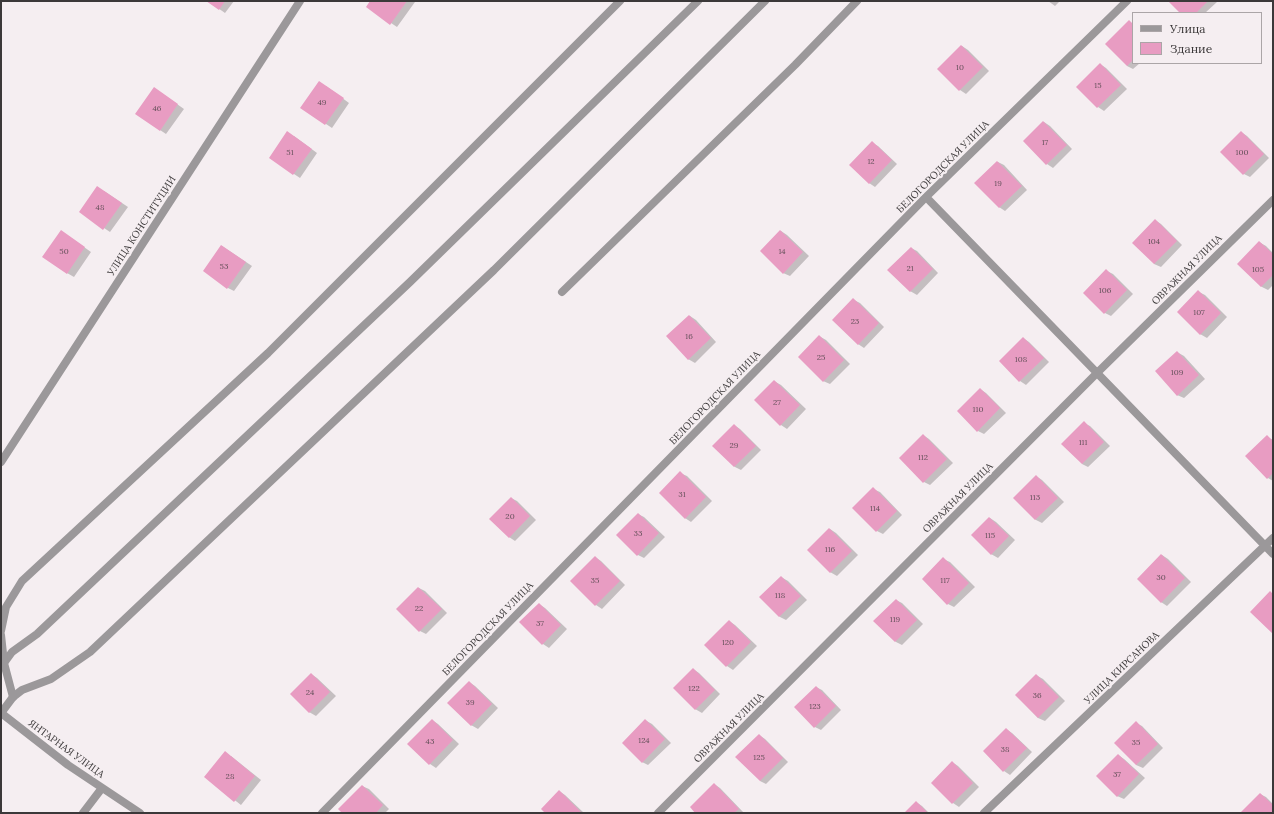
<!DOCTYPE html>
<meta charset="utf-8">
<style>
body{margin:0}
#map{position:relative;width:1274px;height:814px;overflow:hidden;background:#f5eef1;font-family:Lora,serif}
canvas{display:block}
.frame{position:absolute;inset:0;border:2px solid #3b3839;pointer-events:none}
.legend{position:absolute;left:1132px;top:12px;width:130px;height:52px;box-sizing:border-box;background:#f5eef1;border:1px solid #aba5a7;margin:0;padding:5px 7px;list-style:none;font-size:12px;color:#3b3839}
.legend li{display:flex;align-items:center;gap:8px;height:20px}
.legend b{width:20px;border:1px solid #aba5a7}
</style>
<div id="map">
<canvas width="1274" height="814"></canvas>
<div class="frame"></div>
<ul class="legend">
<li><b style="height:5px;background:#9b989a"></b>Улица</li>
<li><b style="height:11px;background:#e89cc2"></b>Здание</li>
</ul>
</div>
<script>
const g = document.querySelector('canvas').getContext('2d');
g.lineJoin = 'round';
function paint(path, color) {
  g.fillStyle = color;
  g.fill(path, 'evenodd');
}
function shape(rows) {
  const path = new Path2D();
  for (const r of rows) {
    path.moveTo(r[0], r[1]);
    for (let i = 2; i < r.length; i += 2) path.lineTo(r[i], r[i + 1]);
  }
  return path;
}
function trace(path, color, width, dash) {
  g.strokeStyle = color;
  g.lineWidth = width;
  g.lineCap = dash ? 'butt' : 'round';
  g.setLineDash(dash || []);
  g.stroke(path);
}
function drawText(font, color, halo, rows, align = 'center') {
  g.font = font + ' Lora,serif';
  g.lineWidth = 4;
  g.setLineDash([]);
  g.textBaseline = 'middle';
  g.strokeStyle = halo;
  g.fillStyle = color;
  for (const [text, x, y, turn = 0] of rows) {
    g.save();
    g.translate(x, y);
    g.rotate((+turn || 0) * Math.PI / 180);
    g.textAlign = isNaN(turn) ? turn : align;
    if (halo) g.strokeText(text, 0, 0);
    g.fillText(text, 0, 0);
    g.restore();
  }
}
paint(shape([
 [208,1,234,1,225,13],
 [371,1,413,1,415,2,397,27,367,7],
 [1048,1,1060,1,1055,6],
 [1170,1,1216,1,1217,2,1205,13,1181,13],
 [1129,22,1133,24,1133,63,1140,63,1133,69,1127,66],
 [962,46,968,50,989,71,966,94,960,90],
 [1100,64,1106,68,1127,89,1104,111,1098,107],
 [326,86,349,103,332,128,302,108],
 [160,92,184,109,166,134,160,130],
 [1044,122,1050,126,1072,149,1053,168,1047,164],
 [1241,132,1247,136,1269,158,1250,177,1244,174],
 [294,136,317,153,300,178,270,158],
 [872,143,878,146,897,164,875,187,869,183],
 [998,162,1004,165,1027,190,1005,211,999,207],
 [104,191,128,207,110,232,80,212],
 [1155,220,1161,224,1182,245,1161,267,1154,264],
 [781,231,787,235,809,256,790,276,783,273],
 [67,235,91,252,74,277,67,273],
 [1259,242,1266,246,1273,253,1273,285,1268,290,1262,287,1238,264],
 [222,246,252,266,234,291,228,288],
 [911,248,917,251,938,273,917,295,910,291],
 [1107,271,1113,274,1133,294,1111,316,1105,313],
 [1199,292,1205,295,1227,317,1207,338,1200,334],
 [854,300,860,303,884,327,864,348,858,344],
 [690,316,696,320,716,342,695,363,688,359],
 [819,336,826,340,850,364,830,384,823,381],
 [1023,338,1029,342,1049,362,1026,385,1020,381,1000,361],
 [1177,352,1184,356,1205,379,1184,398,1177,395],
 [774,381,781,385,806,409,787,429,781,425],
 [980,389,986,393,1006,413,984,434,978,431],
 [1084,423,1090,426,1110,446,1088,467,1082,464],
 [734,425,740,429,761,450,741,470,735,467,714,446],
 [923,435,929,439,953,463,930,485,924,482],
 [1267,437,1273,440,1273,481,1268,478],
 [680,473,687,476,712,501,691,522,685,518],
 [1036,476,1042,480,1064,502,1042,523,1036,520,1014,498],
 [873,489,880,492,902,515,883,534,877,531],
 [511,498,517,501,536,520,515,541,509,537],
 [638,514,644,517,665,537,644,558,638,555],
 [990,518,996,522,1015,540,998,558,991,554],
 [830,529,836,533,858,555,837,576,830,572],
 [1162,555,1168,559,1191,582,1167,606,1161,602],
 [595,557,601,561,625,585,602,609,596,605,571,581],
 [943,559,950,562,975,587,954,607,948,604],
 [781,577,788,581,807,600,786,620,780,617,761,597],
 [419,588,425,591,447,613,426,634,420,631],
 [896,600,902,603,923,624,902,645,896,642,875,621],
 [539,604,545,608,567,629,549,648,543,644],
 [729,621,735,625,757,646,733,670,727,666,705,645],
 [693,669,699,673,720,694,702,713,695,709],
 [311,674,317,678,336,696,316,716,309,712],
 [1036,675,1043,679,1065,701,1045,721,1038,718,1016,695],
 [469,682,475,686,498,708,478,729,471,725],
 [816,687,822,690,841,710,821,730,815,727],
 [432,720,438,724,459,744,436,768,430,764,409,744],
 [645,720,652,724,671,743,648,765,642,762],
 [1136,723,1142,726,1163,748,1143,768,1136,765],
 [1006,729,1012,733,1032,752,1010,775,1004,771],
 [759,735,765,739,788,762,766,784,760,781],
 [1118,755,1124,759,1145,778,1124,799,1117,796],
 [231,756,261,780,241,805,205,777],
 [952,762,958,766,979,787,959,807,953,803],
 [714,784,720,788,744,813,697,813],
 [362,786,369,789,389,809,385,813,343,813],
 [559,791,565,795,584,813,546,813],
 [1260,794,1266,797,1273,804,1273,813,1241,813],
 [916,802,922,806,929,813,905,813]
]), '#0003');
paint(shape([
 [206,1,225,1,219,10],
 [370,1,407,1,390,25,366,7],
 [1168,1,1208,1,1196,13,1180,13],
 [1129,20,1133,24,1133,60,1127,66,1105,44],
 [961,45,983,67,959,91,937,69],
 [1100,63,1121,85,1097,108,1076,87],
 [319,81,344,98,325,125,300,108],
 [154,87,178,104,160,131,135,114],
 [1043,121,1067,145,1046,165,1023,141],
 [287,131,312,149,293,175,269,158],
 [1241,131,1264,154,1243,175,1220,152],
 [872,141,892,160,869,184,849,165],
 [997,161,1022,186,999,208,974,183],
 [97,186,122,203,103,230,79,212],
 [1155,219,1177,241,1154,264,1132,243],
 [61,230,85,247,67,274,42,257],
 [780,230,803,252,783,274,760,251],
 [1259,241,1273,254,1273,275,1261,287,1237,264],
 [221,245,246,262,227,289,203,271],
 [911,247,933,269,910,292,887,270],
 [1106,269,1127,290,1104,314,1083,293],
 [1198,290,1221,313,1200,335,1177,312],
 [853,298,879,323,858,345,832,320],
 [689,315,711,338,688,360,666,336],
 [819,335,844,360,823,382,798,357],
 [1023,337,1044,358,1019,382,999,361],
 [1177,351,1199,375,1177,396,1155,371],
 [774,380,800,405,780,426,754,400],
 [980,388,1000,408,977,432,957,411],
 [1084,421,1104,442,1082,464,1061,444],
 [734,424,756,446,734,467,712,446],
 [923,434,947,459,923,483,899,458],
 [1267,435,1273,441,1273,473,1267,479,1245,456],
 [680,471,706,497,685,519,659,493],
 [1036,475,1058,498,1035,520,1013,498],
 [873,487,897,511,876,532,852,508],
 [511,497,530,516,509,538,489,519],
 [638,513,659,533,637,556,616,535],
 [989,517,1009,536,991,555,971,535],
 [829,528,852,551,830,573,807,550],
 [1161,554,1185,578,1161,603,1137,579],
 [595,556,620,581,595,606,570,581],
 [943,557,969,583,947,605,922,579],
 [781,576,801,596,779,617,759,597],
 [418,587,442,609,419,632,396,609],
 [1270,591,1273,594,1273,634,1250,612],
 [896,599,917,620,895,642,873,621],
 [539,603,561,625,542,645,519,622],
 [729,620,751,642,726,667,704,645],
 [693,668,715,690,695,710,673,688],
 [311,673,330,692,309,713,290,694],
 [1036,674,1059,697,1038,718,1015,695],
 [469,681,492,704,471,726,447,703],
 [816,686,836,706,814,728,794,707],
 [432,719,453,740,429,765,407,744],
 [645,719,665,739,642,763,622,743],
 [1136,721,1158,744,1136,765,1114,743],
 [1006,728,1027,748,1003,772,983,751],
 [759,734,783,758,760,781,735,757],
 [225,751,255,776,234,802,204,777],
 [1118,754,1139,774,1117,797,1096,776],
 [952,761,973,783,952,804,931,783],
 [714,783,739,809,734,813,695,813,690,807],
 [362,785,383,805,376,813,342,813,338,809],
 [559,790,582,813,545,813,541,809],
 [1260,793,1273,805,1273,813,1240,813],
 [916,801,928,813,904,813]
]), '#e89cc2');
trace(shape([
 [4,663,12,652,37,634,410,282,698,1],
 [1,713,13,697,22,690,51,679,90,652,494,270,765,1]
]), '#9b989a', 8);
trace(shape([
 [926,197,1273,554],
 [562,292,795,65,857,1],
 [1,462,300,1],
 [1,631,6,607,22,581,268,353,620,1],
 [1,635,4,663,13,697],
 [1,713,68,765,140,813],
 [83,813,102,788],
 [322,813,926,197,1127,1],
 [658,813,1098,372,1273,200],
 [984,813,1273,538]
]), '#9b989a', 8);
drawText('8px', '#66515b', null, [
 ["10",960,68],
 ["15",1098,86],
 ["49",322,103],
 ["46",157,109],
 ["17",1045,143],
 ["51",290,153],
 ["100",1242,153],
 ["12",871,162],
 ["19",998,184],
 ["48",100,208],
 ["104",1154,242],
 ["50",64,252],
 ["14",782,252],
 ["53",224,267],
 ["21",910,269],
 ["105",1258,270],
 ["106",1105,291],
 ["107",1199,313],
 ["23",855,322],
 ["16",689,337],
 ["25",821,358],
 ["108",1021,360],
 ["109",1177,373],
 ["27",777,403],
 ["110",978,410],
 ["111",1083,443],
 ["29",734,446],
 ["112",923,458],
 ["31",682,495],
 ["113",1035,498],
 ["114",875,509],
 ["20",510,517],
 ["33",638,534],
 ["115",990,536],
 ["116",830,550],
 ["30",1161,578],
 ["35",595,581],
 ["117",945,581],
 ["118",780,596],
 ["22",419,609],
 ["119",895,620],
 ["37",540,624],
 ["120",728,643],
 ["122",694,689],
 ["24",310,693],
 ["36",1037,696],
 ["39",470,703],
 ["123",815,707],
 ["124",644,741],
 ["43",430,742],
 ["35",1136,743],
 ["38",1005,750],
 ["125",759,758],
 ["37",1117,775],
 ["28",230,777]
]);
drawText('10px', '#3b3839', '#f5eef1', [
 ["БЕЛОГОРОДСКАЯ УЛИЦА",943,167,-45],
 ["УЛИЦА КОНСТИТУЦИИ",142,226,-57],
 ["ОВРАЖНАЯ УЛИЦА",1187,270,-45],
 ["БЕЛОГОРОДСКАЯ УЛИЦА",715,398,-46],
 ["ОВРАЖНАЯ УЛИЦА",958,498,-45],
 ["БЕЛОГОРОДСКАЯ УЛИЦА",488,629,-46],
 ["УЛИЦА КИРСАНОВА",1122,668,-44],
 ["ОВРАЖНАЯ УЛИЦА",729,728,-45],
 ["ЯНТАРНАЯ УЛИЦА",66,749,36]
]);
</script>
